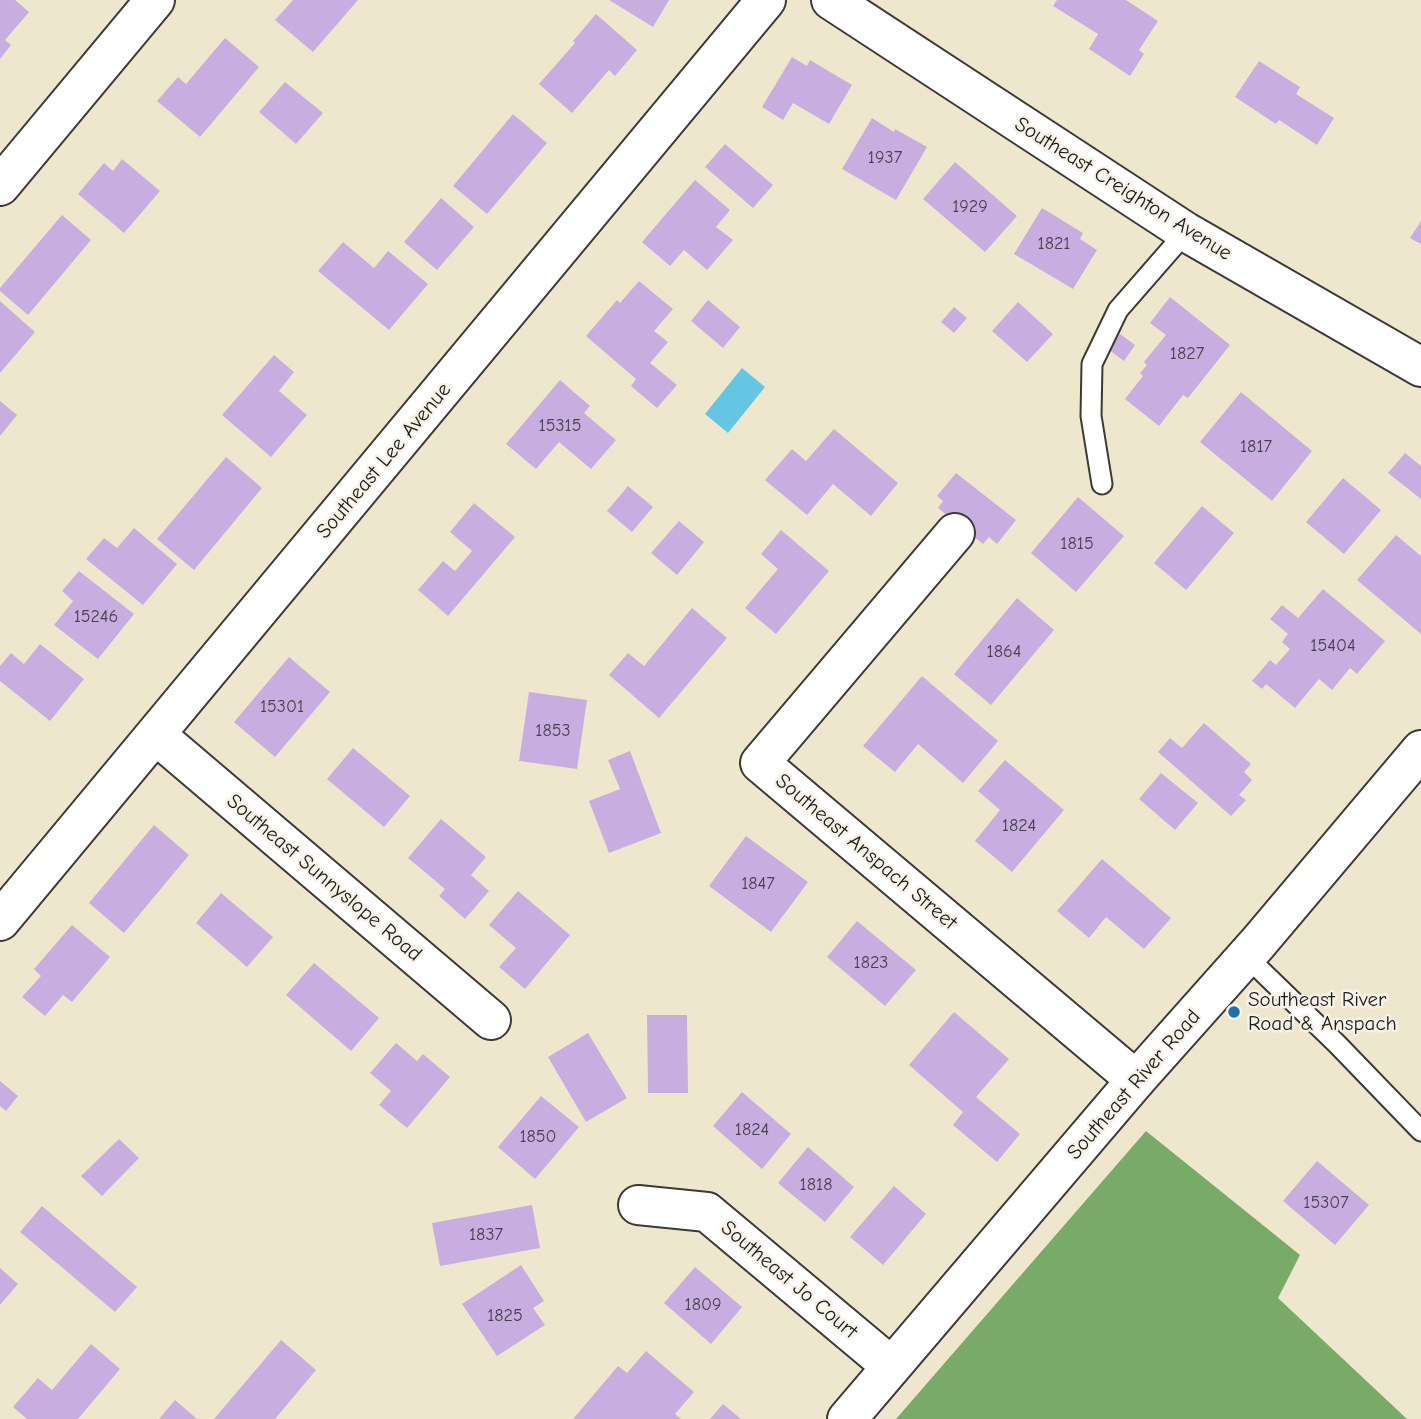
<!DOCTYPE html>
<style>
body{margin:0}
canvas{display:block;background:#efe7cd}
</style>
<canvas width="1421" height="1419"></canvas>
<script>
const g = document.querySelector('canvas').getContext('2d');
g.lineJoin = 'round';
function paint(path, color) {
  g.fillStyle = color;
  g.fill(path, 'evenodd');
}
function shape(rows) {
  const path = new Path2D();
  for (const r of rows) {
    path.moveTo(r[0], r[1]);
    for (let i = 2; i < r.length; i += 2) path.lineTo(r[i], r[i + 1]);
  }
  return path;
}
function trace(path, color, width, dash) {
  g.strokeStyle = color;
  g.lineWidth = width;
  g.lineCap = dash ? 'butt' : 'round';
  g.setLineDash(dash || []);
  g.stroke(path);
}
function drawText(font, color, halo, rows, align = 'center') {
  g.font = font + ' "Comic Neue",sans-serif';
  g.lineWidth = 5;
  g.setLineDash([]);
  g.textBaseline = 'middle';
  g.strokeStyle = halo;
  g.fillStyle = color;
  for (const [text, x, y, turn = 0] of rows) {
    g.save();
    g.translate(x, y);
    g.rotate((+turn || 0) * Math.PI / 180);
    g.textAlign = isNaN(turn) ? turn : align;
    if (halo) g.strokeText(text, 0, 0);
    g.fillText(text, 0, 0);
    g.restore();
  }
}
paint(shape([
 [1146,1131,1300,1255,1278,1298,1407,1419,896,1419]
]), '#78ab67');
paint(shape([
 [742,368,765,387,728,433,705,414]
]), '#64c6e2');
paint(shape([
 [0,0,15,0,29,12,5,40,11,45,0,59],
 [293,0,358,0,313,52,275,20],
 [609,0,669,0,653,27],
 [1057,0,1126,0,1158,21,1139,50,1144,54,1130,76,1089,49,1098,34,1053,6],
 [596,14,637,50,615,76,609,70,572,113,539,84,575,43,573,41],
 [225,38,259,67,200,137,157,101,178,77,186,84],
 [792,57,807,66,810,60,852,85,829,124,793,103,783,120,762,107],
 [1259,61,1300,87,1296,94,1334,118,1317,145,1279,120,1276,124,1235,97],
 [285,82,323,113,296,144,259,112],
 [513,114,547,143,487,214,453,186],
 [872,118,894,132,895,129,927,147,896,200,842,169],
 [725,144,773,185,753,208,705,167],
 [122,159,160,191,124,233,78,194,104,163,113,171],
 [955,162,1017,216,985,252,923,199],
 [695,180,730,210,716,227,733,240,707,270,684,250,670,266,642,242],
 [441,198,474,227,437,270,404,242],
 [1042,208,1083,233,1080,239,1097,250,1073,289,1014,254],
 [62,215,91,240,28,315,0,291,0,288],
 [1421,221,1421,244,1410,238],
 [343,242,374,268,388,251,428,284,389,330,318,271],
 [639,281,673,309,654,331,668,342,650,363,677,385,657,408,631,386,636,379,586,336,617,300,620,303],
 [1170,297,1230,345,1188,398,1183,395,1159,426,1125,399,1143,376,1140,373,1147,365,1144,362,1166,335,1150,323],
 [708,300,740,327,723,348,691,321],
 [0,301,35,332,0,373],
 [1018,302,1053,334,1027,362,992,331],
 [954,307,967,318,954,333,941,322],
 [1120,334,1135,345,1124,361,1109,350],
 [274,355,294,372,279,391,307,415,271,457,222,415],
 [560,380,590,406,584,413,616,440,591,469,559,442,536,469,506,444],
 [1241,392,1312,451,1272,501,1200,442],
 [0,401,17,415,0,436],
 [834,429,898,483,871,516,833,484,807,515,765,480,792,449,806,461],
 [1405,453,1421,466,1421,499,1388,473],
 [226,457,262,488,194,570,157,539],
 [956,473,1016,520,997,544,989,537,983,544,938,508,943,501,937,496],
 [1343,478,1381,510,1344,554,1306,522],
 [628,486,653,507,632,532,607,511],
 [1078,497,1124,536,1076,592,1031,553],
 [474,503,515,537,448,616,418,590,443,561,455,571,472,551,450,532],
 [1202,506,1234,533,1186,590,1154,563],
 [679,521,704,542,677,575,651,553],
 [134,528,177,564,143,605,86,559,104,538,117,548],
 [781,530,829,571,776,634,745,608,778,569,761,554],
 [1396,535,1421,556,1421,634,1357,580],
 [79,571,134,614,98,659,54,625,73,601,62,591],
 [1323,589,1385,641,1357,674,1350,668,1332,690,1319,679,1295,708,1266,684,1262,689,1252,681,1270,660,1276,665,1290,649,1282,642,1288,634,1270,619,1282,605,1298,618],
 [1017,598,1054,630,991,705,954,674],
 [692,608,727,638,659,718,609,675,628,653,644,666],
 [40,644,84,679,50,721,0,681,0,666,11,653,24,664],
 [289,657,330,692,275,757,234,722],
 [922,676,998,741,963,783,918,744,895,772,863,746],
 [529,692,587,700,577,769,519,761],
 [1204,723,1251,764,1244,772,1252,780,1239,795,1246,800,1231,816,1158,752,1170,738,1182,748],
 [353,748,410,796,384,827,327,779],
 [630,751,661,833,609,853,589,801,620,789,608,760],
 [1005,760,1064,810,1012,872,975,841,1000,810,978,791],
 [1161,773,1198,803,1175,830,1139,799],
 [441,819,486,857,471,875,489,891,465,919,439,896,445,889,408,858],
 [154,825,189,855,124,933,89,903],
 [746,836,808,882,771,932,709,886],
 [1102,859,1171,918,1144,949,1106,917,1089,938,1057,911],
 [518,891,570,935,525,989,499,967,516,948,489,925],
 [221,893,273,937,247,967,196,923],
 [857,921,916,970,885,1006,827,957],
 [72,925,110,957,72,1002,63,995,45,1016,22,997,41,976,34,969],
 [314,963,379,1018,351,1051,286,995],
 [954,1012,1009,1059,976,1097,1020,1134,997,1162,953,1125,963,1112,909,1065],
 [647,1015,687,1015,688,1093,648,1093],
 [588,1033,627,1098,586,1122,548,1057],
 [396,1043,417,1061,423,1054,450,1077,407,1128,379,1105,391,1091,370,1073],
 [0,1081,18,1096,6,1111,0,1106],
 [742,1092,791,1134,762,1169,713,1126],
 [541,1096,579,1127,535,1179,498,1147],
 [119,1139,139,1158,102,1196,81,1176],
 [808,1147,854,1187,825,1222,778,1183],
 [1317,1161,1369,1205,1335,1245,1283,1201],
 [894,1186,926,1214,883,1265,850,1237],
 [532,1205,540,1248,440,1266,432,1223],
 [42,1206,137,1287,115,1312,20,1232],
 [521,1265,544,1301,533,1308,545,1325,497,1356,462,1304],
 [695,1267,742,1307,711,1344,664,1303],
 [0,1268,18,1284,0,1305],
 [281,1340,316,1370,275,1419,214,1419],
 [91,1344,120,1369,78,1419,27,1419,13,1407,38,1378,52,1390],
 [646,1351,694,1392,675,1414,681,1419,573,1419,618,1366,627,1373],
 [175,1400,197,1419,159,1419],
 [723,1404,741,1419,710,1419]
]), '#c8aee0');
const lane = shape([
 [1102,484,1091,416,1092,364,1118,310,1186,232],
 [1246,956,1337,1044,1421,1131]
]);
const street = shape([
 [831,0,1186,232,1421,367],
 [0,186,155,0],
 [955,533,760,763,1136,1080],
 [156,735,491,1020],
 [0,921,766,0],
 [638,1205,707,1212,891,1366]
]);
const secondary = shape([
 [847,1419,1136,1080,1258,943,1421,750]
]);
trace(lane, '#3c3a37', 23);
trace(street, '#3c3a37', 42);
trace(secondary, '#3c3a37', 42);
trace(lane, '#fff', 19);
trace(street, '#fff', 38);
trace(secondary, '#fff', 38);
for (const [x, y, r, color] of [
 [1234,1012,7,"#1f6fb2"]
]) {
  const dot = new Path2D();
  dot.arc(x, y, r, 0, 2 * Math.PI);
  g.fillStyle = color;
  g.fill(dot);
  trace(dot, '#f7f3e8', 2.5);
}
drawText('18px', '#47404d', null, [
 ["1937",885,158],
 ["1929",970,207],
 ["1821",1054,244],
 ["1827",1187,354],
 ["15315",560,426],
 ["1817",1256,447],
 ["1815",1077,544],
 ["15246",96,617],
 ["15404",1333,646],
 ["1864",1004,652],
 ["15301",282,707],
 ["1853",553,731],
 ["1824",1019,826],
 ["1847",758,884],
 ["1823",871,963],
 ["1824",752,1130],
 ["1850",538,1137],
 ["1818",816,1185],
 ["15307",1326,1203],
 ["1837",486,1235],
 ["1809",703,1305],
 ["1825",505,1316]
]);
drawText('21px', '#1c1c1c', '#f7f3e8', [
 ["Southeast Creighton Avenue",1123,189,32],
 ["Southeast Lee Avenue",384,461,-50],
 ["Southeast Anspach Street",866,852,40],
 ["Southeast Sunnyslope Road",324,878,40],
 ["Southeast River Road",1134,1085,-49],
 ["Southeast Jo Court",789,1280,40]
]);
drawText('21px', '#1c1c1c', '#f7f3e8', [
 ["Southeast River",1248,1000],
 ["Road & Anspach",1248,1024]
], 'left');
</script>
